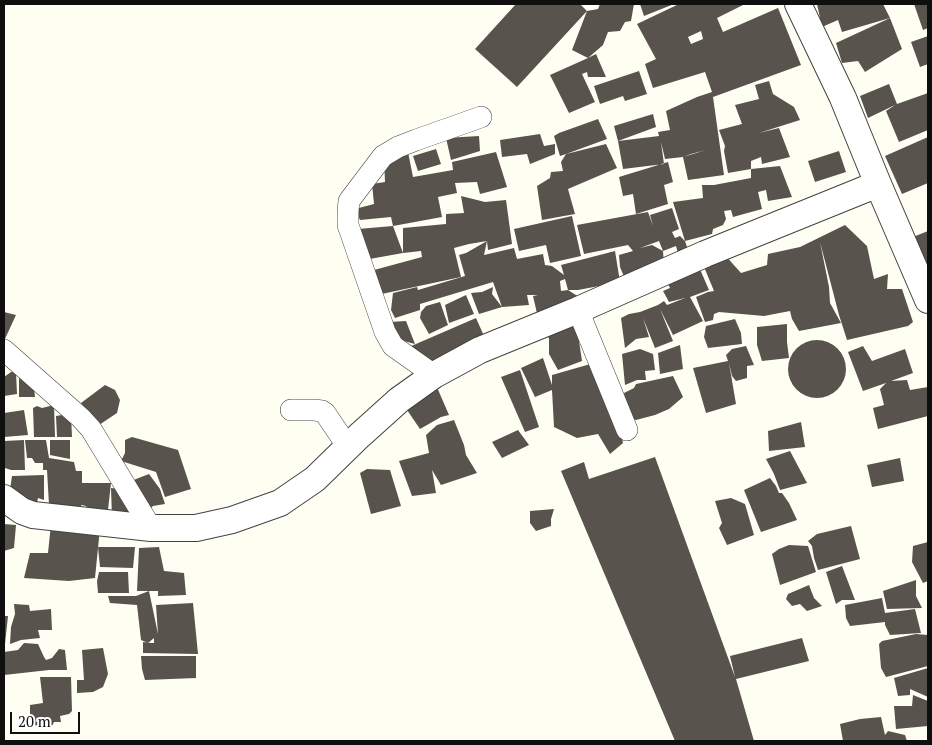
<!DOCTYPE html>
<style>
body{margin:0}
#map{position:relative;width:932px;height:745px;overflow:hidden;background:#fefff2;font-family:"PT Serif",serif}
canvas{display:block}
.frame{position:absolute;inset:0;border:5px solid #0f0f0f;pointer-events:none}
.scale{position:absolute;left:10px;top:712px;width:70px;height:22px;box-sizing:border-box;border:2px solid #0f0f0f;border-top:0;padding-left:6px;font-size:15px;line-height:18px;white-space:nowrap;color:#0f0f0f;-webkit-text-stroke:4px #fff;paint-order:stroke}
</style>
<div id="map">
<canvas width="932" height="745"></canvas>
<div class="frame"></div>
<div class="scale">20 m</div>
</div>
<script>
const g = document.querySelector('canvas').getContext('2d');
g.lineJoin = 'round';
function paint(path, color) {
  g.fillStyle = color;
  g.fill(path, 'evenodd');
}
function shape(rows) {
  const path = new Path2D();
  for (const r of rows) {
    if (r.length === 3) {
      path.moveTo(r[0] + r[2], r[1]);
      path.arc(r[0], r[1], r[2], 0, 2 * Math.PI);
      continue;
    }
    path.moveTo(r[0], r[1]);
    for (let i = 2; i < r.length; i += 2) path.lineTo(r[i], r[i + 1]);
  }
  return path;
}
function trace(path, color, width, dash) {
  g.strokeStyle = color;
  g.lineWidth = width;
  g.lineCap = dash ? 'butt' : 'round';
  g.setLineDash(dash || []);
  g.stroke(path);
}
paint(shape([
 [516,4,580,4,587,11,517,87,475,49],
 [600,4,634,4,631,21,625,22,620,31,608,32,603,45,588,58,596,54,606,77,588,77,587,72,582,74,595,102,569,113,550,75,588,58,572,50,587,11,598,9],
 [640,4,674,4,644,16],
 [679,4,745,4,717,18,723,32,778,8,801,65,713,97,724,175,688,180,683,157,706,150,691,154,683,157,665,159,661,142,664,164,623,169,618,141,659,136,658,132,670,130,666,111,697,97,712,92,705,72,653,88,645,64,656,59,637,24],
 [701,31,703,39,691,44,688,37],
 [817,4,883,4,890,18,902,49,865,72,858,61,842,63,836,43,890,18,842,32,838,20,822,27],
 [914,4,928,4,928,28,923,30],
 [928,36,928,64,920,67,911,42],
 [639,71,647,94,625,101,623,96,600,104,594,86],
 [769,81,773,94,794,107,800,120,759,133,779,128,790,157,762,164,761,157,751,161,751,169,728,173,724,151,725,146,719,130,742,124,735,105,759,99,755,85],
 [889,84,897,104,928,93,928,130,899,142,886,111,895,105,868,118,860,96],
 [653,114,656,127,618,141,614,126],
 [598,119,607,139,566,154,606,144,617,168,568,189,575,214,542,220,537,186,550,178,551,172,563,171,561,162,566,154,560,156,554,136,559,133],
 [540,134,544,146,555,144,555,154,530,164,527,154,502,157,500,140],
 [479,136,480,151,451,160,446,138],
 [928,137,928,183,902,194,885,156],
 [436,149,441,164,418,171,413,156],
 [839,151,846,172,815,182,808,161],
 [408,152,413,177,453,170,452,162,496,152,507,187,480,194,477,182,455,183,457,193,438,197,442,217,393,226,391,217,360,220,355,209,374,204,372,184,385,182,384,159],
 [668,162,673,182,664,185,668,204,636,214,633,194,623,196,619,177],
 [780,166,792,197,768,201,766,190,758,192,762,209,733,217,731,210,724,211,726,219,723,225,713,229,712,234,685,241,689,253,679,257,676,246,663,251,659,241,640,248,652,245,663,251,664,264,625,279,620,267,619,255,633,251,628,245,584,254,577,225,648,212,653,226,650,215,672,208,679,229,672,232,675,238,680,236,685,241,673,202,703,198,702,185,714,185,751,178,751,169],
 [461,196,485,202,506,200,512,244,488,250,487,241,469,244,454,248,461,277,377,295,374,270,422,257,421,251,403,253,403,228,446,224,446,214,464,213],
 [572,216,581,256,550,263,546,245,519,251,514,229],
 [845,225,867,246,874,279,888,274,887,289,902,289,913,322,908,326,847,340,839,315,820,242,829,287,830,303,841,323,799,331,792,319,790,311,764,316,719,312,714,314,713,320,705,322,696,297,708,292,714,291,702,262,724,254,741,273,767,265,768,254,800,247],
 [393,226,403,253,364,260,358,229],
 [928,231,928,274,913,237],
 [487,241,484,255,514,248,517,259,543,254,545,265,552,266,564,275,561,265,615,251,620,282,603,292,599,286,578,290,568,290,565,279,560,281,561,291,568,290,579,297,539,322,533,296,538,295,527,295,529,305,502,307,479,314,471,293,482,292,493,287,492,294,502,307,493,282,420,304,420,310,395,318,391,310,393,293,417,287,418,290,465,276,459,255,466,253],
 [699,267,709,290,690,297,703,321,673,335,660,309,673,341,655,348,643,318,649,337,636,339,625,348,621,318,629,314,640,312,658,305,664,301,667,305,685,298,669,302,663,291,670,288,665,278],
 [466,295,474,314,449,323,445,305],
 [440,302,448,325,429,334,420,318,421,312,426,306],
 [4,312,16,315,4,341],
 [476,318,484,336,428,367,409,347],
 [735,319,741,333,742,344,708,348,704,337,706,326],
 [406,321,415,344,400,340,389,322],
 [580,322,579,341,582,361,558,370,549,354,549,338,540,330],
 [787,324,787,342,789,358,762,361,757,345,757,327],
 [817,369,29],
 [680,345,683,369,660,374,658,353],
 [746,346,754,365,747,366,747,378,736,381,732,376,729,363,736,404,706,413,693,368,728,361,726,355,732,349],
 [863,346,872,361,905,349,913,373,891,381,907,380,910,390,928,387,928,416,878,429,873,408,884,405,880,389,886,383,863,391,848,352],
 [640,349,653,354,655,370,645,371,646,380,637,380,625,385,622,354],
 [543,358,552,385,552,375,594,363,618,416,623,443,610,454,598,434,577,438,554,427,552,390,535,397,521,368],
 [520,370,539,427,525,432,501,377],
 [11,372,16,372,17,394,4,396,4,377],
 [19,374,33,379,35,397,19,397],
 [673,376,683,397,669,409,655,415,636,420,627,418,624,393,634,388,636,384],
 [105,385,115,390,120,400,117,413,96,427,81,403],
 [436,385,449,415,441,417,420,429,405,407],
 [54,405,55,437,34,437,33,408,37,406,42,408],
 [24,410,28,435,4,437,4,413],
 [62,415,71,415,72,437,57,437,56,416],
 [454,420,464,445,466,455,477,473,441,485,432,470,436,493,412,496,399,461,429,453,426,435,437,425],
 [801,422,805,447,769,451,768,431],
 [518,430,529,445,502,458,492,442],
 [132,437,178,450,191,489,165,497,156,472,121,461,125,453,125,440],
 [24,440,25,470,11,470,5,468,4,441],
 [25,440,46,440,49,458,74,462,76,471,82,471,82,483,111,483,108,510,89,512,86,506,81,505,82,511,49,505,47,470,43,470,43,463,35,463,32,458,27,458],
 [50,440,70,440,70,459,50,455],
 [790,451,807,483,780,490,774,474,766,459],
 [655,457,735,677,730,656,802,638,809,661,736,679,754,741,675,741,561,471,584,462,589,479],
 [900,458,904,481,872,487,867,465],
 [367,469,390,470,401,506,371,514,360,473],
 [149,474,160,489,165,504,153,506,145,513,128,484,136,479],
 [44,475,44,500,38,498,37,503,9,497,12,476],
 [770,478,776,486,779,493,782,493,789,503,797,520,761,532,744,490],
 [111,488,120,489,137,518,112,518],
 [731,498,745,504,754,535,727,545,719,528,722,523,715,501],
 [554,509,551,519,551,526,536,531,530,523,530,511],
 [4,524,16,525,14,548,4,551],
 [51,524,100,528,95,578,69,581,24,578,30,553,48,553],
 [851,526,860,559,818,570,814,558,812,546,808,541,817,534],
 [928,542,928,581,923,583,912,562,913,546],
 [789,545,808,546,816,572,780,585,772,554,779,549],
 [98,547,135,547,133,568,100,567],
 [159,547,164,571,184,573,186,595,158,596,158,591,137,591,139,548],
 [842,566,855,600,842,600,836,604,826,572],
 [99,572,128,572,129,593,98,593,97,581],
 [916,580,916,596,922,608,887,609,883,591],
 [809,585,814,598,822,606,807,611,800,604,792,606,786,599,788,594],
 [149,591,158,634,156,605,193,603,198,654,143,653,143,642,151,643,154,643,154,638,148,643,141,640,137,605,110,603,108,596,136,596],
 [882,598,885,613,915,609,921,633,890,635,885,625,885,622,850,626,846,618,845,605],
 [14,604,29,605,30,611,51,609,52,630,38,630,40,638,21,640,10,644,11,627,15,614],
 [4,616,8,616,5,644,4,644],
 [916,634,928,635,928,666,886,677,881,668,879,644,882,641],
 [24,643,38,644,44,657,46,660,52,658,59,649,65,650,67,670,49,670,4,675,4,652,18,650],
 [103,648,108,674,103,687,93,692,77,693,77,680,84,680,82,650],
 [141,656,196,656,196,678,145,680,142,669],
 [928,668,928,697,910,689,910,695,898,696,894,678],
 [40,677,71,677,72,711,69,714,60,716,61,722,54,722,51,728,36,726,30,714,30,705,43,703],
 [913,695,928,701,928,726,896,729,894,706,912,706],
 [881,717,885,735,888,731,905,735,907,741,843,741,840,724,860,719]
]), '#58534c');
const minor = shape([
 [578,310,627,430],
 [4,350,81,418,91,429,151,528],
 [434,375,393,346,385,332,348,225,348,211,349,201,383,156,398,147,416,140,481,117],
 [291,410,314,410,322,411,325,413,348,447]
]);
const tertiary = shape([
 [798,4,843,98,878,184,928,300],
 [4,498,22,511,33,515,151,528,196,528,232,520,280,503,315,479,359,436,399,400,434,375,480,350,578,310,705,254,878,184]
]);
trace(minor, '#424242', 22);
trace(tertiary, '#424242', 28);
trace(minor, '#fff', 21);
trace(tertiary, '#fff', 26);
</script>
